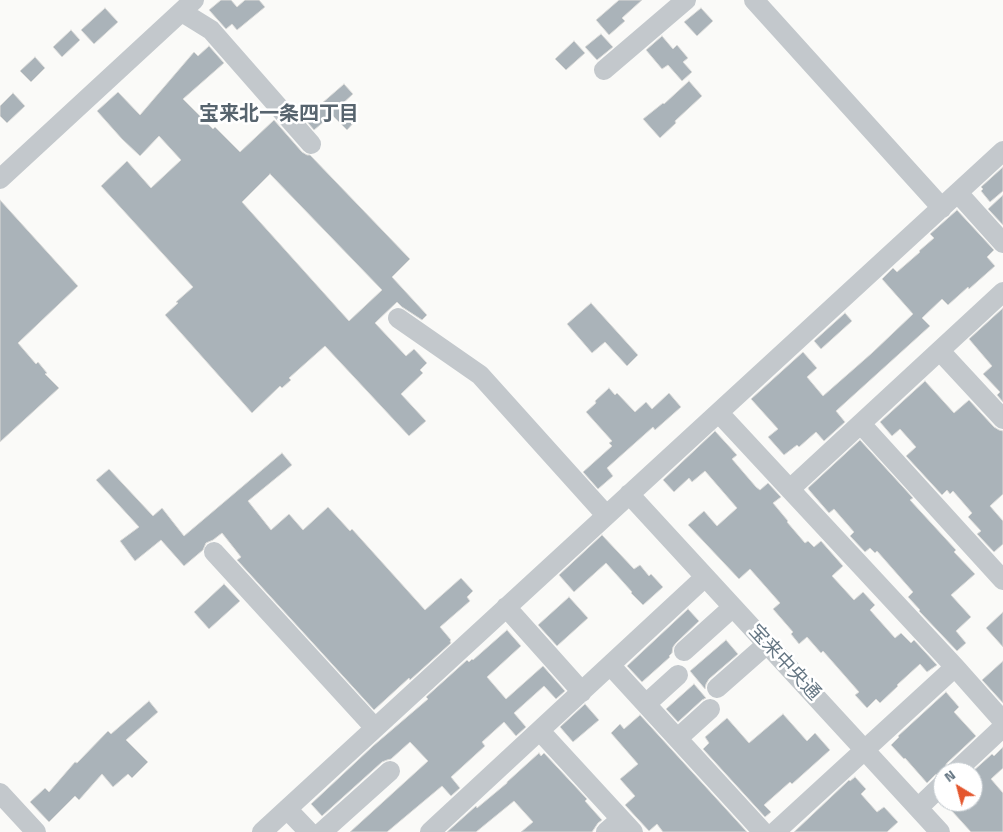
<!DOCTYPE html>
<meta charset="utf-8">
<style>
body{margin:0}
#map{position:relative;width:1003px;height:832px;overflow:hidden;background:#fafaf8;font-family:"Titillium Web",sans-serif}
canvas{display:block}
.north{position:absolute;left:933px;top:762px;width:50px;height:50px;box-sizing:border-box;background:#fff;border:1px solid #c1c8cd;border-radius:50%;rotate:323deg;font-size:14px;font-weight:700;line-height:20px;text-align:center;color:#657683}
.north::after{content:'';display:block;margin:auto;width:18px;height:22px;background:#e4572e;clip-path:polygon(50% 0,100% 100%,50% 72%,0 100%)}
</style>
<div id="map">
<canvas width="1003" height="832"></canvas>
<div class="north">N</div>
</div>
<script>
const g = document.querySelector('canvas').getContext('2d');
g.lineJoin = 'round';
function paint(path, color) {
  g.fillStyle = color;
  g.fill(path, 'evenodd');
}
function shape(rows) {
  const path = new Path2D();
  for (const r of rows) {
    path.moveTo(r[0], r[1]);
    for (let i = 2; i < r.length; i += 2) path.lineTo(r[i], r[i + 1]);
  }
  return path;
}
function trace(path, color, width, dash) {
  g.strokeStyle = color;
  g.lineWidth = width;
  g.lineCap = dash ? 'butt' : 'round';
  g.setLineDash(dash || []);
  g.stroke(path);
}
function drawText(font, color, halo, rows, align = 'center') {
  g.font = font + ' "Titillium Web","Noto Sans JP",sans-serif';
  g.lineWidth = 5;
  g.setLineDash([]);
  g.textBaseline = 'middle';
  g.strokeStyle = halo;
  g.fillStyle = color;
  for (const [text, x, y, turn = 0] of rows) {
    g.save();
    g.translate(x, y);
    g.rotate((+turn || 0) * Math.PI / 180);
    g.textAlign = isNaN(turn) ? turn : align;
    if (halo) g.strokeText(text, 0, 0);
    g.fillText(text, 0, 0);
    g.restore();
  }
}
const building = shape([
 [221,0,231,0,237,7,245,0,259,0,265,7,237,30,232,24,226,29,209,10,221,0],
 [619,0,642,0,622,18,625,21,609,35,596,20,619,0],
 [105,8,118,22,94,44,81,30,105,8],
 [701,8,713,21,697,36,684,22,701,8],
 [71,30,80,40,62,57,53,47,71,30],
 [601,34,613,47,597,60,585,47,601,34],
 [662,36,673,49,677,45,688,58,683,62,692,72,682,81,668,65,662,69,646,50,662,36],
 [574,41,585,53,566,70,555,59,574,41],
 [209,46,224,63,183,99,213,129,215,127,240,152,274,120,302,152,307,155,310,155,410,259,392,277,427,315,422,320,402,307,397,302,375,323,406,356,414,349,427,363,420,370,423,373,401,394,426,421,409,436,325,346,289,378,291,380,282,388,280,386,252,413,165,315,178,303,176,302,193,287,101,186,127,161,151,188,181,160,159,136,140,156,122,139,97,111,118,92,140,115,194,52,198,56,209,46],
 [270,174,382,290,349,321,242,202,270,174],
 [35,57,45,68,31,82,20,71,35,57],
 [689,81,702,96,675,121,676,123,660,138,643,119,663,103,664,104,689,81],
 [344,84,353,94,341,105,357,119,347,130,332,115,314,130,303,117,319,102,321,104,344,84],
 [13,93,25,106,7,123,0,116,0,106,13,93],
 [1003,167,1003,191,990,202,981,191,983,189,981,187,1003,167],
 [1003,195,1003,225,988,209,1003,195],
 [0,200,78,286,18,343,36,364,38,362,47,373,45,374,59,388,0,442,0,200],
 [957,210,994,250,987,257,995,266,969,289,968,287,948,305,942,299,922,318,930,326,836,411,845,422,824,441,816,432,799,447,797,445,784,455,768,437,778,429,751,399,803,352,817,368,807,377,823,396,872,353,913,314,882,279,893,268,897,272,920,252,919,251,934,238,930,234,957,210],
 [591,303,638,355,627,366,605,342,592,353,567,324,591,303],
 [1003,308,1003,402,997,395,1000,392,983,374,992,366,969,339,1003,308],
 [845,313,852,321,821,349,814,341,845,313],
 [925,381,954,413,969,400,994,427,999,430,1003,431,1003,494,990,506,1003,521,1003,544,994,552,977,534,981,531,968,517,972,513,953,491,950,494,947,490,942,495,906,456,916,447,900,429,892,436,880,422,925,381],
 [609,388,615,395,617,393,635,412,646,402,652,409,669,393,681,407,655,430,653,427,607,468,613,476,598,489,583,472,612,446,609,443,612,441,586,412,596,403,595,401,609,388],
 [715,431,737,455,732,459,756,487,760,490,768,483,781,497,773,503,788,521,787,522,805,543,808,541,814,547,821,541,843,566,832,576,854,600,863,592,875,605,870,610,895,638,901,633,911,643,914,640,937,665,927,672,920,664,897,685,898,686,880,703,876,699,867,708,855,695,859,692,823,651,821,653,807,637,799,644,791,634,793,632,773,609,780,603,750,569,739,579,688,525,704,511,717,526,737,508,705,471,692,482,689,478,674,492,663,480,715,431],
 [860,440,913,498,910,500,956,550,954,552,975,574,951,595,971,617,956,631,966,643,957,651,919,611,920,610,908,597,913,592,877,551,875,553,870,548,865,552,850,536,854,532,834,509,829,513,809,490,808,488,860,440],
 [282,453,292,465,248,501,271,530,289,514,303,530,328,507,350,531,352,529,425,610,461,578,473,591,467,597,470,601,440,627,451,640,450,641,451,643,410,680,409,678,374,710,237,560,241,557,222,533,213,540,206,543,203,550,184,566,161,540,135,561,120,541,139,527,96,480,109,469,153,516,162,508,184,536,282,453],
 [602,535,634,569,640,565,649,576,651,574,663,587,643,605,631,593,632,592,606,563,574,592,559,575,602,535],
 [224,584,240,601,209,629,194,612,224,584],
 [569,597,588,618,557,646,538,625,569,597],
 [688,609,699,621,676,643,673,647,672,653,669,656,670,657,642,682,627,666,688,609],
 [1003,612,1003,647,986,628,1003,612],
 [507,630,521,646,487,677,506,699,543,666,565,691,556,699,544,686,514,713,526,727,516,736,504,722,482,742,485,746,451,777,460,788,451,796,442,786,387,832,350,832,428,761,410,742,391,759,387,760,382,762,322,816,311,804,373,746,428,699,426,697,467,660,469,662,472,659,473,660,507,630],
 [726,640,738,654,709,679,706,684,705,689,690,671,726,640],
 [1003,661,1003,703,982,680,1003,661],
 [694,684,706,698,702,700,678,722,666,709,694,684],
 [946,692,959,707,954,712,976,736,947,763,944,768,943,772,940,773,935,775,927,783,905,758,904,759,891,745,899,737,898,736,946,692],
 [149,701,158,712,126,740,148,762,132,778,128,774,113,787,102,774,79,800,75,796,49,822,30,802,45,788,49,792,75,762,77,763,108,731,111,734,149,701],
 [585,704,599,720,573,742,560,727,585,704],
 [783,714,807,741,815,733,830,750,792,784,790,782,764,805,771,812,765,817,703,749,709,743,705,737,727,718,749,743,783,714],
 [640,715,747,832,663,832,657,824,649,831,636,817,625,805,635,796,620,779,638,764,611,733,620,724,624,729,640,715],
 [1003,747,1003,768,991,779,1003,793,1003,832,971,832,951,810,960,802,973,802,972,772,992,754,994,756,1003,747],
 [539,753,541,756,544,753,587,799,585,801,602,820,598,823,592,832,521,832,533,822,514,801,476,832,447,832,476,806,477,808,507,783,507,782,539,753],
 [855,777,866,789,861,794,877,812,884,807,898,822,887,832,794,832,849,780,850,781,855,777]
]);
paint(building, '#aab3b9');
trace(building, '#dcdcda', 1);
trace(shape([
 [754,0,942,208],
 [182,12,211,30,311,144],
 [604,70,686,0],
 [0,179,194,0],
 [958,193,1003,243],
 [398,318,480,375,606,515],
 [940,351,1003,419],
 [719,413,955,667,1003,721],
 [861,424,1003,580],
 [790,489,1003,292],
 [629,494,940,832],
 [214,552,375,728],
 [506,607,582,692],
 [684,651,733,607],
 [610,665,763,832],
 [717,688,767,644],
 [646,704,678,675],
 [540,731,633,832],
 [678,738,710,709],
 [955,772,1003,727],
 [0,793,36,832],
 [918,808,943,784],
 [287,809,309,832],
 [262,832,1003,151],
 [322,832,390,771],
 [430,832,705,577],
 [606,832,621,819],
 [775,832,955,667]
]), '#c3c8cc', 20);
drawText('19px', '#657683', '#fff', [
 ["宝来中央通",784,663,47]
]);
drawText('bold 20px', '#57646e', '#fff', [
 ["宝来北一条四丁目",279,115]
]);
</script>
